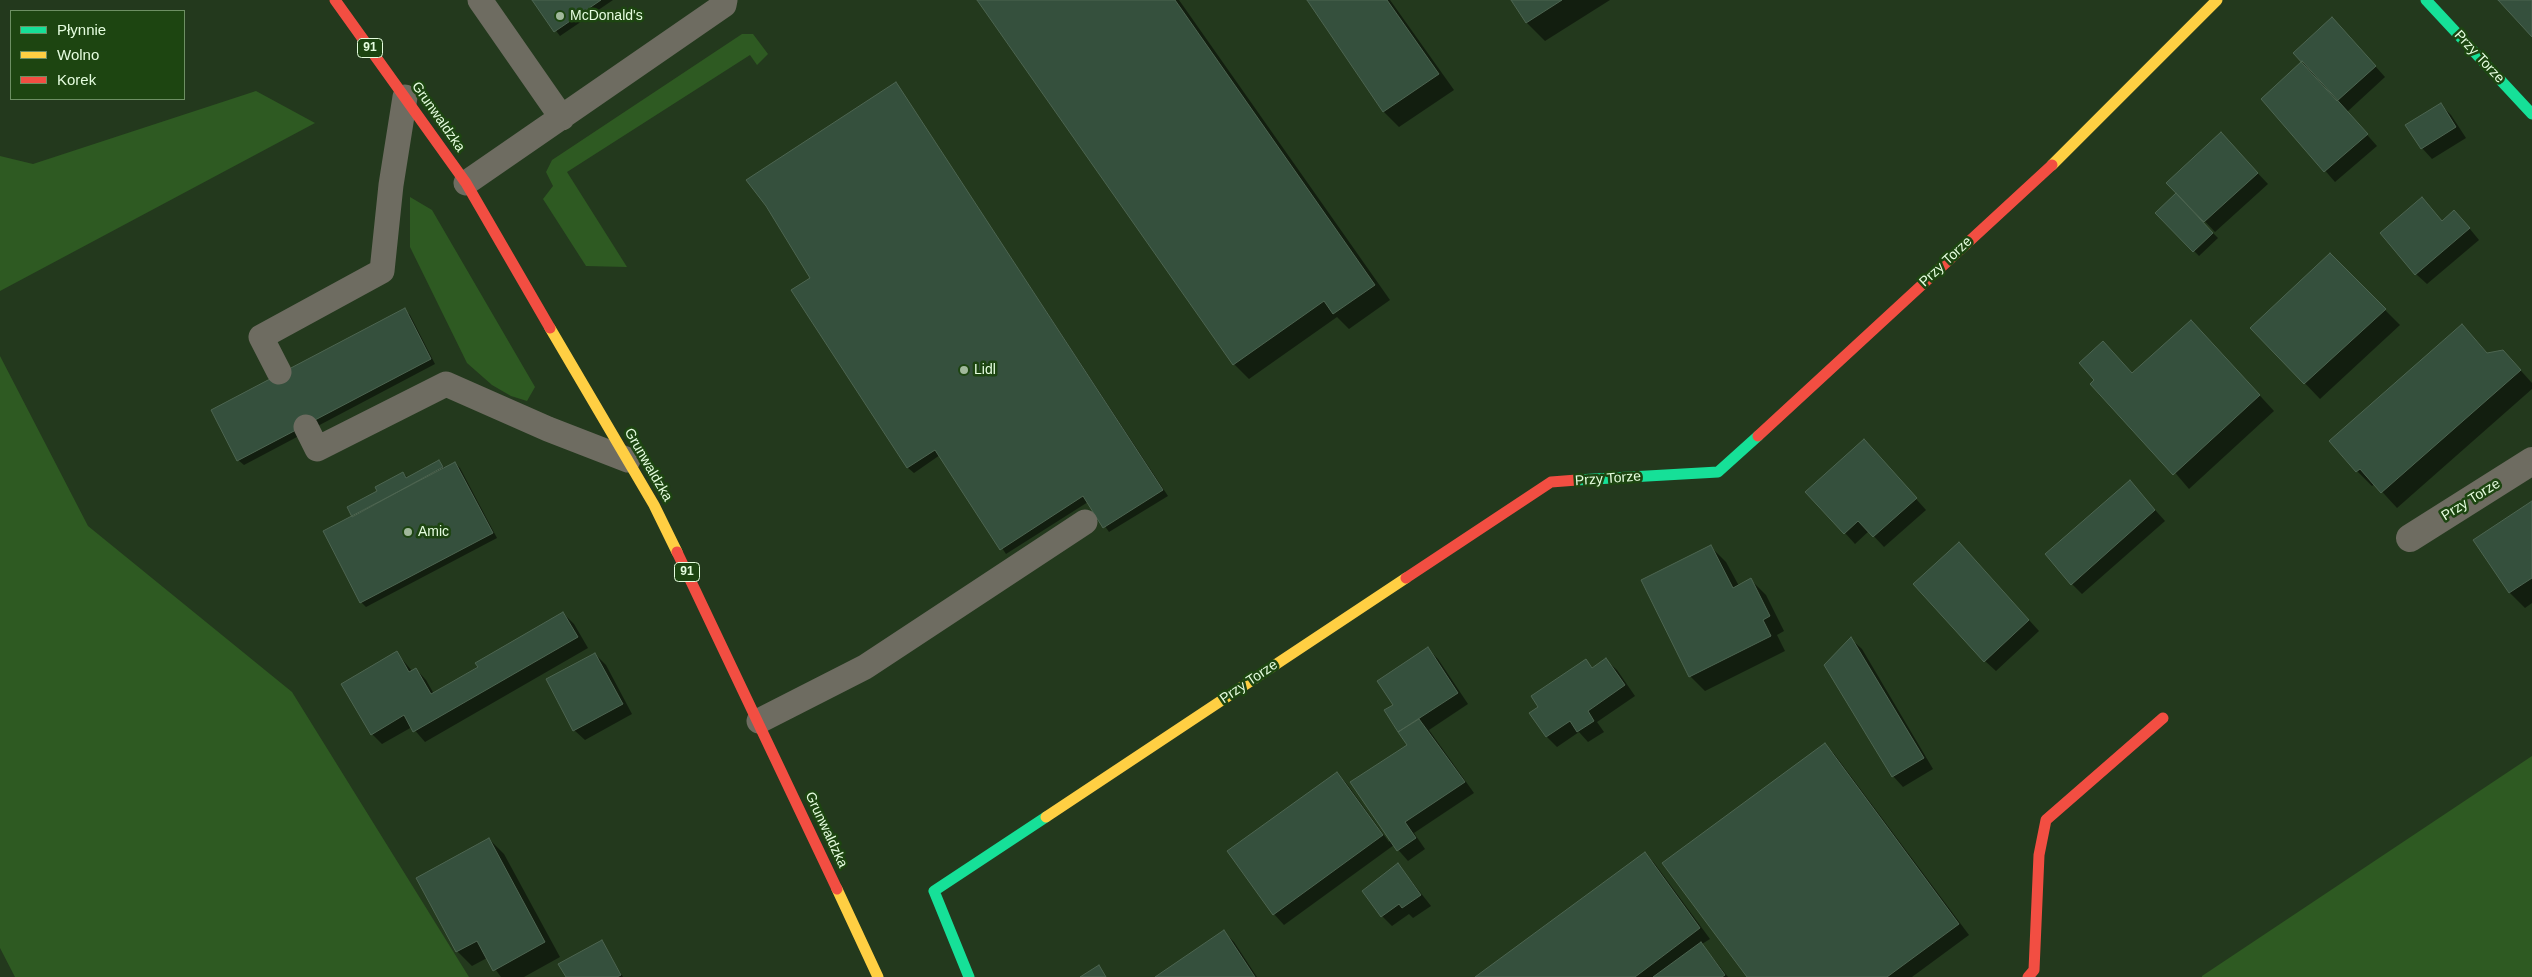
<!DOCTYPE html>
<meta charset="utf-8">
<style>
body{margin:0}
#map{position:relative;width:2532px;height:977px;overflow:hidden;background:#23391d;font-family:Helvetica,sans-serif}
canvas{display:block}
.legend{position:absolute;left:10px;top:10px;width:175px;height:90px;box-sizing:border-box;background:#1d4511;border:1px solid #6d8f63;margin:0;padding:6px 9px;list-style:none;font-size:15px;color:#e5fddf}
.legend li{display:flex;align-items:center;gap:10px;height:25px}
.legend b{width:25px;border:1px solid #6d8f63}
</style>
<div id="map">
<canvas width="2532" height="977"></canvas>
<ul class="legend">
<li><b style="height:6px;background:#16e098"></b>Płynnie</li>
<li><b style="height:6px;background:#ffcf43"></b>Wolno</li>
<li><b style="height:6px;background:#f24e42"></b>Korek</li>
</ul>
</div>
<script>
const g = document.querySelector('canvas').getContext('2d');
g.lineJoin = 'round';
function paint(path, color) {
  g.fillStyle = color;
  g.fill(path, 'evenodd');
}
function shape(rows) {
  const path = new Path2D();
  for (const r of rows) {
    path.moveTo(r[0], r[1]);
    for (let i = 2; i < r.length; i += 2) path.lineTo(r[i], r[i + 1]);
  }
  return path;
}
function trace(path, color, width, dash) {
  g.strokeStyle = color;
  g.lineWidth = width;
  g.lineCap = dash ? 'butt' : 'round';
  g.setLineDash(dash || []);
  g.stroke(path);
}
function drawText(font, color, halo, rows, align = 'center') {
  g.font = font + ' Helvetica,sans-serif';
  g.lineWidth = 5;
  g.setLineDash([]);
  g.textBaseline = 'middle';
  g.strokeStyle = halo;
  g.fillStyle = color;
  for (const [text, x, y, turn = 0] of rows) {
    g.save();
    g.translate(x, y);
    g.rotate((+turn || 0) * Math.PI / 180);
    g.textAlign = isNaN(turn) ? turn : align;
    if (halo) g.strokeText(text, 0, 0);
    g.fillText(text, 0, 0);
    g.restore();
  }
}
paint(shape([
 [742,34,753,34,768,54,757,65,750,55,567,172,627,267,586,266,543,199,553,186,546,172,552,160],
 [256,91,315,123,0,291,0,156,33,164],
 [410,197,432,210,535,387,527,401,511,396,492,385,467,363,410,247],
 [0,356,88,526,292,692,469,977,15,977,0,948],
 [2532,756,2532,977,2202,977,2202,976]
]), '#2e5a22');
paint(shape([
 [533,0,613,0,560,36],
 [978,0,1179,0,1390,300,1349,329,1337,317,1249,379,1234,364],
 [1309,0,1390,0,1454,90,1399,127,1384,112],
 [1512,0,1610,0,1545,41,1526,22],
 [2342,29,2385,77,2347,112,2377,146,2335,182,2263,99],
 [896,83,1168,496,1109,532,1088,502,1006,554,940,455,914,473,908,468,793,290,812,278,767,205],
 [2441,105,2451,115,2466,138,2432,159,2422,148],
 [2231,145,2268,184,2215,232,2199,215,2197,217,2218,238,2199,256,2157,213],
 [2443,222,2465,223,2479,240,2427,284,2416,274],
 [2330,255,2400,325,2320,399,2252,328],
 [405,310,410,315,435,364,244,465,238,460],
 [2206,337,2274,411,2189,489,2096,380,2103,343,2133,374],
 [2477,341,2488,354,2503,351,2532,383,2532,389,2397,508,2375,484,2372,486,2357,471],
 [1874,452,1926,510,1884,547,1869,531,1855,544,1845,533],
 [439,462,445,468,455,463,460,468,497,538,366,607,361,602,353,517,379,491,403,473,408,478],
 [2140,493,2165,521,2082,594,2072,584],
 [2532,503,2532,603,2525,608,2510,593,2475,540],
 [1711,547,1726,562,1739,586,1751,580,1766,595,1784,631,1777,635,1785,651,1705,691,1690,676],
 [1969,554,2039,631,1996,671,1985,661],
 [563,613,574,624,588,648,425,742,412,727,382,744,372,734,397,653,412,671,416,669,426,680,434,694],
 [1851,639,1862,649,1933,769,1903,787,1893,776],
 [1428,649,1438,659,1468,704,1429,730,1474,793,1414,833,1425,849,1408,861,1394,845,1284,925,1274,914,1337,773,1347,784,1389,842,1391,840,1409,745,1386,711,1395,705],
 [595,654,606,665,632,714,585,740,574,730],
 [1606,660,1617,670,1635,696,1597,722,1604,732,1588,742,1579,732,1557,747,1547,737,1531,714,1540,707,1586,661,1593,669],
 [1825,744,1835,755,1969,935,1912,977,1749,977],
 [489,839,504,854,560,957,524,977,501,977,487,958,472,966,457,951],
 [1645,853,1655,864,1710,939,1702,944,1728,977,1477,977],
 [1398,864,1431,906,1413,918,1409,914,1392,926,1382,916],
 [1224,932,1234,942,1257,977,1158,977],
 [602,942,623,977,567,977]
]), '#0007');
const building = shape([
 [532,0,601,0,554,32,532,0],
 [977,0,1175,0,1375,285,1333,314,1324,301,1233,365,977,0],
 [1307,0,1387,0,1439,74,1383,112,1307,0],
 [1511,0,1562,0,1526,23,1511,0],
 [2498,0,2532,0,2532,37,2498,0],
 [2332,17,2376,66,2337,101,2293,53,2332,17],
 [2302,61,2368,134,2324,172,2261,99,2302,61],
 [896,82,1163,490,1103,528,1083,496,1000,550,935,450,907,468,791,290,810,278,766,206,746,180,896,82],
 [2441,103,2456,127,2421,149,2405,125,2441,103],
 [2221,132,2258,173,2204,222,2166,183,2221,132],
 [2176,193,2213,233,2193,252,2155,213,2176,193],
 [2422,197,2442,221,2454,210,2470,228,2415,275,2380,233,2422,197],
 [2330,253,2386,309,2304,384,2250,328,2330,253],
 [405,308,431,359,237,461,211,410,405,308],
 [2191,320,2260,395,2173,475,2090,384,2094,380,2079,363,2103,341,2132,373,2191,320],
 [2462,324,2487,353,2503,350,2521,370,2381,493,2360,469,2356,472,2329,441,2462,324],
 [1864,439,1917,498,1873,537,1858,521,1844,534,1805,492,1864,439],
 [439,460,443,467,352,517,347,507,377,491,375,487,403,472,406,478,439,460],
 [455,462,493,533,360,603,323,531,455,462],
 [2130,480,2155,510,2071,585,2045,554,2130,480],
 [2532,501,2532,578,2509,593,2473,540,2532,501],
 [1959,542,2029,620,1984,662,1913,584,1959,542],
 [1711,545,1733,588,1751,578,1770,616,1763,620,1771,636,1689,677,1641,580,1711,545],
 [563,612,578,637,413,732,404,715,371,735,341,684,397,651,409,672,416,668,431,694,478,667,475,663,563,612],
 [1851,637,1924,758,1892,777,1824,665,1851,637],
 [1428,647,1458,693,1398,732,1384,710,1393,705,1377,681,1428,647],
 [595,653,623,704,573,731,546,679,595,653],
 [1606,658,1625,685,1588,711,1594,721,1577,732,1570,721,1546,737,1529,713,1538,707,1531,696,1586,659,1592,668,1606,658],
 [1419,719,1465,782,1405,822,1416,838,1397,851,1350,782,1407,745,1398,732,1419,719],
 [1825,743,1959,924,1887,977,1747,977,1662,863,1825,743],
 [1337,772,1383,835,1273,915,1227,851,1337,772],
 [489,838,545,942,493,971,477,941,456,952,416,878,489,838],
 [1645,852,1700,928,1635,977,1475,977,1645,852],
 [1398,863,1421,895,1402,908,1399,904,1381,917,1362,891,1398,863],
 [1224,930,1255,977,1155,977,1224,930],
 [602,940,621,975,617,977,566,977,558,964,602,940],
 [1701,942,1725,975,1722,977,1653,977,1701,942],
 [1099,965,1106,977,1080,977,1099,965]
]);
paint(building, '#35503d');
trace(building, '#4d6551', 1);
trace(shape([
 [480,0,562,118],
 [466,183,724,5,725,0],
 [279,372,261,337,382,271,391,185,405,97],
 [306,427,317,449,446,384,548,429,628,460],
 [759,721,865,667,1085,522]
]), '#6e6c61', 25);
trace(shape([
 [2410,538,2532,461]
]), '#6e6c61', 28);
trace(shape([
 [2426,0,2532,114],
 [1577,480,1718,472,1758,436],
 [969,977,934,891,1046,817]
]), '#16e098', 11);
trace(shape([
 [2052,165,2217,0],
 [550,328,654,505,677,552],
 [1046,817,1406,578],
 [837,889,878,977]
]), '#ffcf43', 11);
trace(shape([
 [335,0,466,183,550,328],
 [1758,436,2052,165],
 [677,552,837,889],
 [1406,578,1551,482,1577,480],
 [2028,977,2034,970,2039,855,2046,820,2163,718]
]), '#f24e42', 11);
for (const [x, y, r, color] of [
 [560,16,5,"#a1b89b"],
 [964,370,5,"#a1b89b"],
 [408,532,5,"#a1b89b"]
]) {
  const dot = new Path2D();
  dot.arc(x, y, r, 0, 2 * Math.PI);
  g.fillStyle = color;
  g.fill(dot);
  trace(dot, '#1d4511', 2);
}
for (const [x, y, w] of [
 [370,48,25],
 [687,572,25]
]) {
  const box = new Path2D();
  box.roundRect(x - w / 2, y - 9.5, w, 19, 4);
  g.fillStyle = '#1d4511';
  g.fill(box);
  trace(box, '#e5fddf', 1);
}
drawText('bold 12px', '#e5fddf', null, [
 ["91",370,48],
 ["91",687,572]
]);
drawText('14px', '#e5fddf', '#1d4511', [
 ["McDonald's",570,16],
 ["Lidl",974,370],
 ["Amic",418,532]
], 'left');
drawText('14px', '#e5fddf', '#1d4511', [
 ["Przy Torze",2479,57,47],
 ["Grunwaldzka",438,117,55],
 ["Przy Torze",1946,262,-43],
 ["Grunwaldzka",648,465,60],
 ["Przy Torze",1608,479,-4],
 ["Przy Torze",2471,500,-32],
 ["Przy Torze",1249,682,-34],
 ["Grunwaldzka",826,830,65]
]);
</script>
